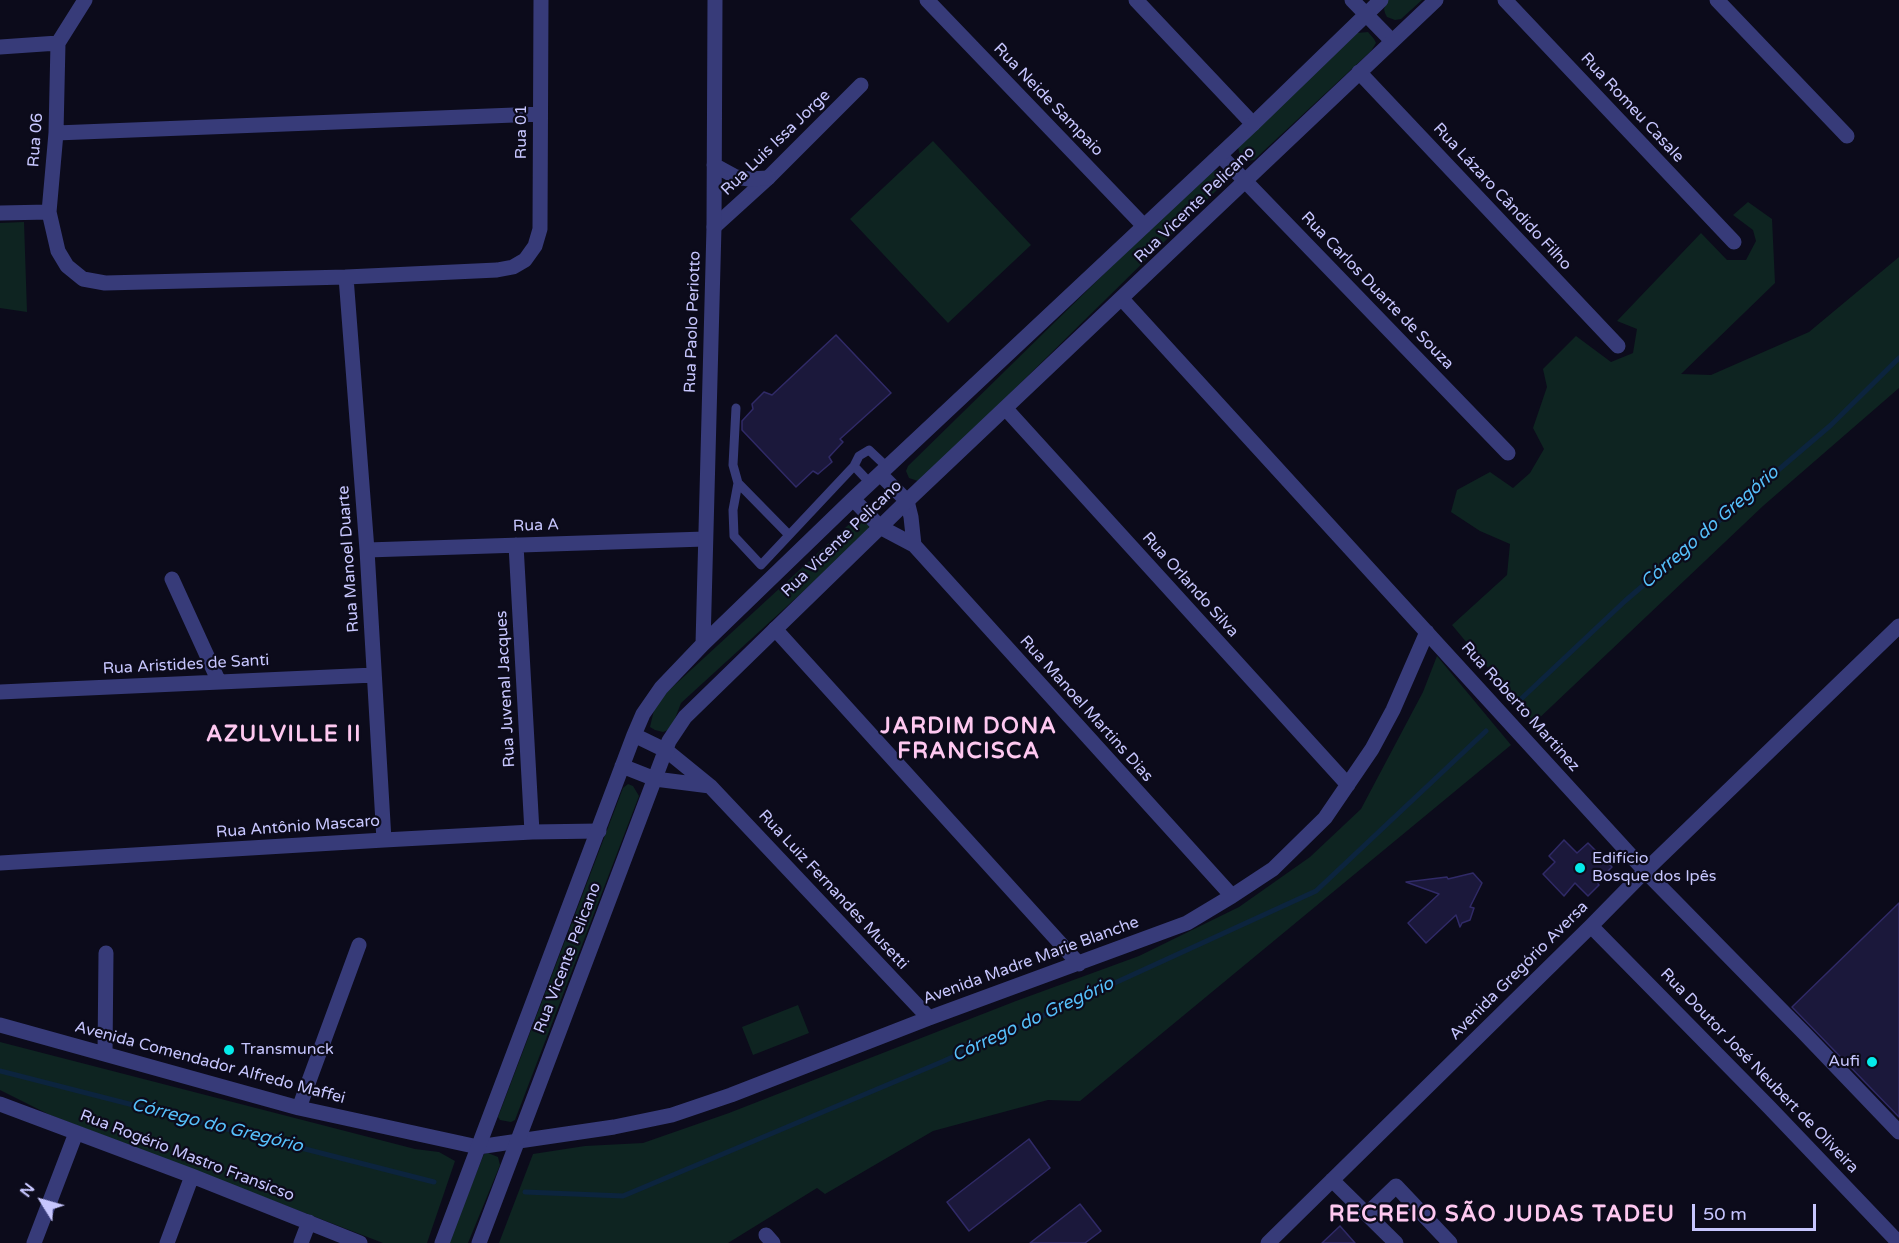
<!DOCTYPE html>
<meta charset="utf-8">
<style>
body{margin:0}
#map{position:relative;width:1899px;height:1243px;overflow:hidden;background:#0c0b1b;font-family:"Varela Round",sans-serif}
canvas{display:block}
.north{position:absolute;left:12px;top:1171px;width:60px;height:60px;-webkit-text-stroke:4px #0c0b1b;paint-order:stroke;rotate:307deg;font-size:16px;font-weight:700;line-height:24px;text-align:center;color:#c7c6fe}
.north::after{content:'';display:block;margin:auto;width:21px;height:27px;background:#c7c6fe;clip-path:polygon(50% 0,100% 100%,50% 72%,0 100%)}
.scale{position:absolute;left:1692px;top:1204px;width:124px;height:27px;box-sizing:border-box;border:3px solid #c7c6fe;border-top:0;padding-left:8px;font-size:18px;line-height:21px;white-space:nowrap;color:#c7c6fe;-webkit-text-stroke:4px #0c0b1b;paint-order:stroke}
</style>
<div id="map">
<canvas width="1899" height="1243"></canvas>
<div class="north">N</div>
<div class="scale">50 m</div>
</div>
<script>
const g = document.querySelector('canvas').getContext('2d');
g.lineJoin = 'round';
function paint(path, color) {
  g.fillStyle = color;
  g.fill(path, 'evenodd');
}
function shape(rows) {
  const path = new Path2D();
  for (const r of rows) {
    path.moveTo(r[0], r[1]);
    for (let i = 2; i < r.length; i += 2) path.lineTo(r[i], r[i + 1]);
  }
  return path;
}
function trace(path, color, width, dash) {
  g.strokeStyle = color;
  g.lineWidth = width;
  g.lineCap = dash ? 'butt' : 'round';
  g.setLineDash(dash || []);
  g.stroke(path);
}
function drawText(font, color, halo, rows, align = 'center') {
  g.font = font + ' "Varela Round",sans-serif';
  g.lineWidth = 4.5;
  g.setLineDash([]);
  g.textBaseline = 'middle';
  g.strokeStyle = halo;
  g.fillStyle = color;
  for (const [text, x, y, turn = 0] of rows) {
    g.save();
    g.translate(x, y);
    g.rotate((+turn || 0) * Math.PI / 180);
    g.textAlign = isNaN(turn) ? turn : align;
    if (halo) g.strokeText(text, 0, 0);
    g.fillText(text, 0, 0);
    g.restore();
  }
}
paint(shape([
 [1388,0,1422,0,1401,19,1395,20,1387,17,1385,13,1384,9],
 [1368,32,1374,39,1376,43,1371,51,1254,160,1247,161,1240,156,1238,147,1357,33],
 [933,141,1031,245,948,323,850,219],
 [1217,170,1224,175,1223,184,922,480,918,481,909,478,906,471,908,466,1206,174],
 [1748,202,1772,219,1775,283,1681,374,1711,375,1809,332,1899,257,1899,388,1763,506,1534,723,1452,625,1507,575,1510,544,1480,531,1451,512,1457,490,1490,472,1513,488,1530,473,1544,449,1533,428,1547,387,1543,369,1576,336,1611,362,1633,353,1637,329,1617,321,1701,233,1727,260,1746,260,1756,241,1753,230,1733,215],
 [24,222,27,312,0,308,0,223],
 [858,516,862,516,869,525,868,530,865,535,681,703,671,729,663,732,655,730,650,727,654,710,666,693],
 [1437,656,1511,745,1080,1101,1048,1100,933,1131,825,1194,817,1188,728,1243,499,1243,533,1154,585,1146,643,1143,729,1113,1016,1001,1139,956,1239,907,1310,857,1361,809,1423,692],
 [628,784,633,786,639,796,515,1120,511,1122,500,1120,498,1117,623,788],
 [798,1005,809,1033,753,1055,742,1027],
 [0,1042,415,1149,439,1152,455,1161,427,1243,383,1243,50,1115,0,1090],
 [488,1153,498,1157,500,1165,468,1243,448,1243,484,1154]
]), '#0e2421');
trace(shape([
 [1521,699,1625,601,1831,425,1899,358],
 [0,1071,434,1182],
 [525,1192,623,1196,944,1061,1316,891,1486,731]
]), '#0c243e', 5);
const building = shape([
 [836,335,891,393,840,439,843,442,829,457,832,462,818,474,813,471,796,487,742,430,742,421,753,409,752,404,764,392,772,395,836,335],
 [1564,840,1577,853,1588,843,1612,867,1597,882,1599,885,1588,896,1575,883,1564,896,1543,874,1555,862,1549,856,1564,840],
 [1473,873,1482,883,1470,907,1474,908,1470,920,1462,923,1460,927,1456,915,1426,943,1408,923,1439,894,1406,882,1447,877,1448,879,1473,873],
 [1899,903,1899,1117,1792,1007,1899,903],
 [1029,1139,1050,1168,969,1231,947,1202,1029,1139],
 [1080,1204,1101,1231,1085,1243,1030,1243,1080,1204],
 [1340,1226,1355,1243,1322,1243,1340,1226]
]);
paint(building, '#1b183b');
trace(building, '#302a67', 1.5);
trace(shape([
 [736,408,733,465,738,483,789,535],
 [854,466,859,456,869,450,887,467],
 [738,483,733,510,734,536,761,565,854,466,870,483]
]), '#373b79', 9);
trace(shape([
 [85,0,58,43,56,133,49,212,58,251,67,266,83,279,105,283,346,277,497,270,513,267,525,260,535,246,540,229,541,0],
 [927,0,1144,226],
 [1136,0,1253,124],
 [1352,0,1392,41],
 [1505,0,1734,242],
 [1717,0,1847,136],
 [0,47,58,43],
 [1359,72,1618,346],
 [56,133,540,114],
 [1220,155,1508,453],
 [0,213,49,212],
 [714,227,768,178,861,85],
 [346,277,367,550,384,840],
 [1122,299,1645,871,1805,1034,1899,1132],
 [1006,409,1348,785],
 [907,501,911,517,914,545],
 [880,527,914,545,1232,896],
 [516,545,532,832],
 [367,550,705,539],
 [172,579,219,682],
 [775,629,1079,964],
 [0,692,374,675],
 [667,751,710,786,929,1018],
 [655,779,710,786],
 [0,863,384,840,532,832,599,831],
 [1591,926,1769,1107,1899,1243],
 [0,1025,299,1108,478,1147,614,1127,672,1115,731,1095,929,1018,1187,923,1232,896,1273,869,1325,818,1372,749,1393,710,1427,632],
 [105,1054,106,953],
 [0,1104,192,1176,360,1243],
 [299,1108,359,945],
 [1332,1180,1396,1243],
 [1367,1214,1396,1186,1450,1243],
 [766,1235,773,1243],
 [34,1243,76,1133],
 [167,1243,192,1176],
 [301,1243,309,1222],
 [1268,1243,1591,926,1645,871,1899,626]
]), '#373b79', 15);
trace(shape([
 [714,165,736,177,749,179,768,178],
 [880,474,907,501],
 [853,499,880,527],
 [703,644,714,227,715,0],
 [634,735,667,751],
 [622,766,655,779],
 [442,1243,634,735,643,714,661,688,703,644,853,499,1253,124,1381,0],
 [479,1243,669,741,685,717,907,501,1436,0]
]), '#373b79', 15);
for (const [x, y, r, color] of [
 [1580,868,6,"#05ebea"],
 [229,1050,6,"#05ebea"],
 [1872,1062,6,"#05ebea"]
]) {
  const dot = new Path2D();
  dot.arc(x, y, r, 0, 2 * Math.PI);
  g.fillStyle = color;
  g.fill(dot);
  trace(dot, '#0c0b1b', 2);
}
drawText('16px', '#c7c6fe', '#0c0b1b', [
 ["Rua Neide Sampaio",1048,100,46],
 ["Rua Romeu Casale",1632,108,47],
 ["Rua 01",522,132,-90],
 ["Rua 06",36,140,-86],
 ["Rua Luis Issa Jorge",776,143,-44],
 ["Rua Lázaro Cândido Filho",1502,197,47],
 ["Rua Vicente Pelicano",1195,205,-44],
 ["Rua Carlos Duarte de Souza",1377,291,46],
 ["Rua Paolo Periotto",693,322,-88],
 ["Rua A",536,526,-2],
 ["Rua Vicente Pelicano",842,539,-44],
 ["Rua Manoel Duarte",349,559,-94],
 ["Rua Orlando Silva",1190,585,48],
 ["Rua Aristides de Santi",186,665,-3],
 ["Rua Juvenal Jacques",506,689,-93],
 ["Rua Roberto Martinez",1520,707,48],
 ["Rua Manoel Martins Dias",1086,709,48],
 ["Rua Antônio Mascaro",298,827,-4],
 ["Rua Luiz Fernandes Musetti",833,890,47],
 ["Rua Vicente Pelicano",568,958,-69],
 ["Avenida Madre Marie Blanche",1031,961,-20],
 ["Avenida Gregório Aversa",1519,971,-45],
 ["Avenida Comendador Alfredo Maffei",210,1063,15],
 ["Rua Doutor José Neubert de Oliveira",1759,1071,46],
 ["Rua Rogério Mastro Fransicso",187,1156,21]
]);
drawText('16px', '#c7c6fe', '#0c0b1b', [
 ["Edifício",1592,859],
 ["Bosque dos Ipês",1592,877],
 ["Transmunck",241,1050],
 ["Aufi",1860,1062,"right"]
], 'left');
drawText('italic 18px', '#56c0fb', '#0c0b1b', [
 ["Córrego do Gregório",1710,528,-41],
 ["Córrego do Gregório",1033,1020,-25],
 ["Córrego do Gregório",217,1126,14]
]);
g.letterSpacing = '1.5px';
drawText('bold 22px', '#fec8f0', '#0c0b1b', [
 ["JARDIM DONA",969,727],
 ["FRANCISCA",969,752],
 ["AZULVILLE II",284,735],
 ["RECREIO SÃO JUDAS TADEU",1502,1215]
]);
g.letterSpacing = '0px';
</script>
